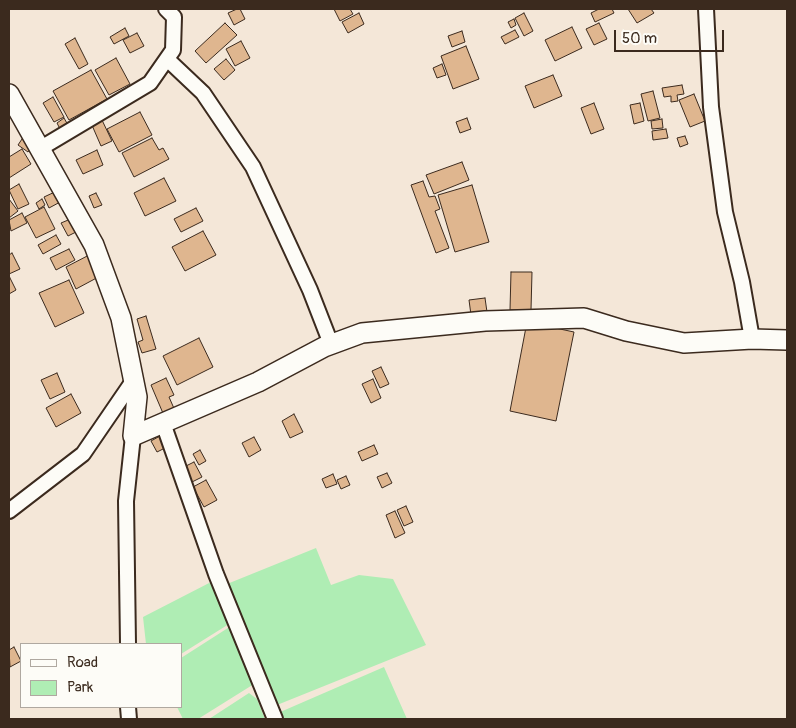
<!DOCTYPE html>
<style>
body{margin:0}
#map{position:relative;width:796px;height:728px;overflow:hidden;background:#f4e7d8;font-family:Pangolin,sans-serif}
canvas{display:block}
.frame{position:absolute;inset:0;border:10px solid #3b2a1e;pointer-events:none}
.legend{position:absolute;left:20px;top:643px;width:162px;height:65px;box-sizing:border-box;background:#fdfcf7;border:1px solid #afa8a0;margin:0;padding:6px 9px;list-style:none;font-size:15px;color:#3b2a1e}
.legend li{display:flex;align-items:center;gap:10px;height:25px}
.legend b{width:25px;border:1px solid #afa8a0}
.scale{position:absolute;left:614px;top:30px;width:110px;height:22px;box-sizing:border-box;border:2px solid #3b2a1e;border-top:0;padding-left:6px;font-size:15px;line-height:18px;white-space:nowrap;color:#3b2a1e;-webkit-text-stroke:4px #fdfcf7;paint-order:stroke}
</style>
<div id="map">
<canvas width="796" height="728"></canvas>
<div class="frame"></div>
<ul class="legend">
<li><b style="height:6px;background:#fdfcf7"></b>Road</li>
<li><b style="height:14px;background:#afedb4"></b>Park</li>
</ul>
<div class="scale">50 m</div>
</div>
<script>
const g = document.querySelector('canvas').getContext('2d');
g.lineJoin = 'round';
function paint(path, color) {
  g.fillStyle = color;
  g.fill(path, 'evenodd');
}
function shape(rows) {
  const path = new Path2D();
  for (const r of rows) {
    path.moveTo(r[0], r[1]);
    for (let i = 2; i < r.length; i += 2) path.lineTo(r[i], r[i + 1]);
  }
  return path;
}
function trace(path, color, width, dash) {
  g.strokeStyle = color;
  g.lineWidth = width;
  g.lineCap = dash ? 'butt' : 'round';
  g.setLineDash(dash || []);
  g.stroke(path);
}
paint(shape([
 [316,548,331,585,359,575,393,579,426,645,277,705,227,584],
 [213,581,229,624,181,654,181,644,146,644,143,617],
 [231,626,254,684,198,719,183,719,177,707,181,707,181,658],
 [384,667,407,719,281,719,278,713],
 [249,693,257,699,265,719,209,719]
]), '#afedb4');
const building = shape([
 [237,9,240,9,245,19,234,25,228,13,237,9],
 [334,9,350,9,353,14,340,21,334,9],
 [599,9,612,9,614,13,595,22,591,13,599,9],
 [628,9,651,9,654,13,637,23,628,9],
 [359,13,364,24,348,33,342,22,359,13],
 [524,13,533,31,524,36,515,18,524,13],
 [514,19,516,25,511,28,508,22,514,19],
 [225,23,237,35,206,63,195,51,225,23],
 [599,23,607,39,594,45,586,29,599,23],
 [572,27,582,48,555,61,545,40,572,27],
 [125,28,129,36,114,44,110,37,125,28],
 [515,30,519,37,505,44,501,37,515,30],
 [462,31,465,42,452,47,448,36,462,31],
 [137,33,144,46,130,53,123,40,137,33],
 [75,38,88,64,79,69,65,44,75,38],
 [241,41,250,58,235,66,226,49,241,41],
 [466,46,479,79,453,89,441,56,466,46],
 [116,58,130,84,109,95,95,70,116,58],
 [226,59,235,70,224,80,214,69,226,59],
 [442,64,446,75,437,78,433,68,442,64],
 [91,70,107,99,69,120,53,91,91,70],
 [553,75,562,96,534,108,525,86,553,75],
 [682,85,684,94,677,95,678,101,671,102,671,96,664,97,662,88,682,85],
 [653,91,660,118,648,121,641,94,653,91],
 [694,94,705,121,690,127,679,100,694,94],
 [53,97,64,117,54,122,43,103,53,97],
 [594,103,604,129,591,134,581,108,594,103],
 [640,103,644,121,634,124,630,105,640,103],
 [140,112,152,135,119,152,107,129,140,112],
 [64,118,68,125,60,129,57,123,64,118],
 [101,118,112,141,101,146,91,123,101,118],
 [467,118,471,129,460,133,456,122,467,118],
 [662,119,663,128,652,129,651,121,662,119],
 [666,129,668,138,653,140,652,131,666,129],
 [26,133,34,143,28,152,18,145,26,133],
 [685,136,688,144,680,147,677,138,685,136],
 [152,138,159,150,163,148,169,159,134,177,122,153,152,138],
 [22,149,31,164,9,178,9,157,22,149],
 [97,150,103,165,83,174,76,160,97,150],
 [462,162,469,180,434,194,426,175,462,162],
 [164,178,176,201,145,216,134,193,164,178],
 [423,181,429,197,435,196,440,209,435,211,449,248,436,253,411,185,423,181],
 [19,184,29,204,18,209,9,190,19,184],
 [472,185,489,242,455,252,438,195,472,185],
 [57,191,62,201,49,208,44,197,57,191],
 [96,193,102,205,94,208,89,196,96,193],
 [9,199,18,211,9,218,9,199],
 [42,199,45,205,39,209,36,203,42,199],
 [44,207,55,229,36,238,25,217,44,207],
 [196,208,203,221,181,232,174,219,196,208],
 [22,213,27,223,11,231,9,220,22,213],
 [73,218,78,231,68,236,61,223,73,218],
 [203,231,216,255,185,271,172,247,203,231],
 [56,235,61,244,43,254,38,245,56,235],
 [69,249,75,260,56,270,50,258,69,249],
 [12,253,20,269,9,274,9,255,12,253],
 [93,253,104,274,76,289,66,267,93,253],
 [511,272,532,272,531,310,510,310,511,272],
 [10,278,16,290,9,294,9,279,10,278],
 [69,280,84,313,55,327,39,293,69,280],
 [485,298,487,312,471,315,469,300,485,298],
 [146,316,156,349,142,353,138,342,143,340,137,319,146,316],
 [527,322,574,332,556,421,510,411,527,322],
 [199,338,213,367,177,385,163,356,199,338],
 [381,367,389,384,380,388,372,371,381,367],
 [57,373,65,392,50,399,41,380,57,373],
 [166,378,174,395,169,397,176,413,165,418,151,385,166,378],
 [373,379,381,398,371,403,362,384,373,379],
 [71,394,81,413,56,427,46,408,71,394],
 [294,414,303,432,290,438,282,421,294,414],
 [160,436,169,446,157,452,151,441,160,436],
 [254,437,261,450,249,457,242,443,254,437],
 [374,445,378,454,362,461,358,452,374,445],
 [200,450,206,461,199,465,193,454,200,450],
 [194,462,202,477,192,482,184,467,194,462],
 [387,473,392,483,382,488,377,477,387,473],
 [333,474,337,484,326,488,322,479,333,474],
 [346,476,350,485,341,489,337,480,346,476],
 [206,480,217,500,204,507,193,487,206,480],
 [406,506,413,522,404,526,397,510,406,506],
 [395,511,405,533,395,538,386,515,395,511],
 [14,647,21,661,10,667,9,650,14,647]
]);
paint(building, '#dfb68f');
trace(building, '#3b2a1e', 1);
const street = shape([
 [706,9,711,107,725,212,742,282,752,339],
 [167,59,203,93,253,167,310,290,331,344],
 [41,148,150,83,173,50,174,17,166,9],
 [163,423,216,574,275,719],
 [9,511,83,454,133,381],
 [128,644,126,501,133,436],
 [128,707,129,719]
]);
const secondary = shape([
 [9,94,94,245,121,318,137,397,133,436,258,382,324,347,362,333,485,321,584,318,626,331,684,343,752,339,787,340]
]);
trace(street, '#3b2a1e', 18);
trace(secondary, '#3b2a1e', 22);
trace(street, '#fdfcf7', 14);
trace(secondary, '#fdfcf7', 19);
</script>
